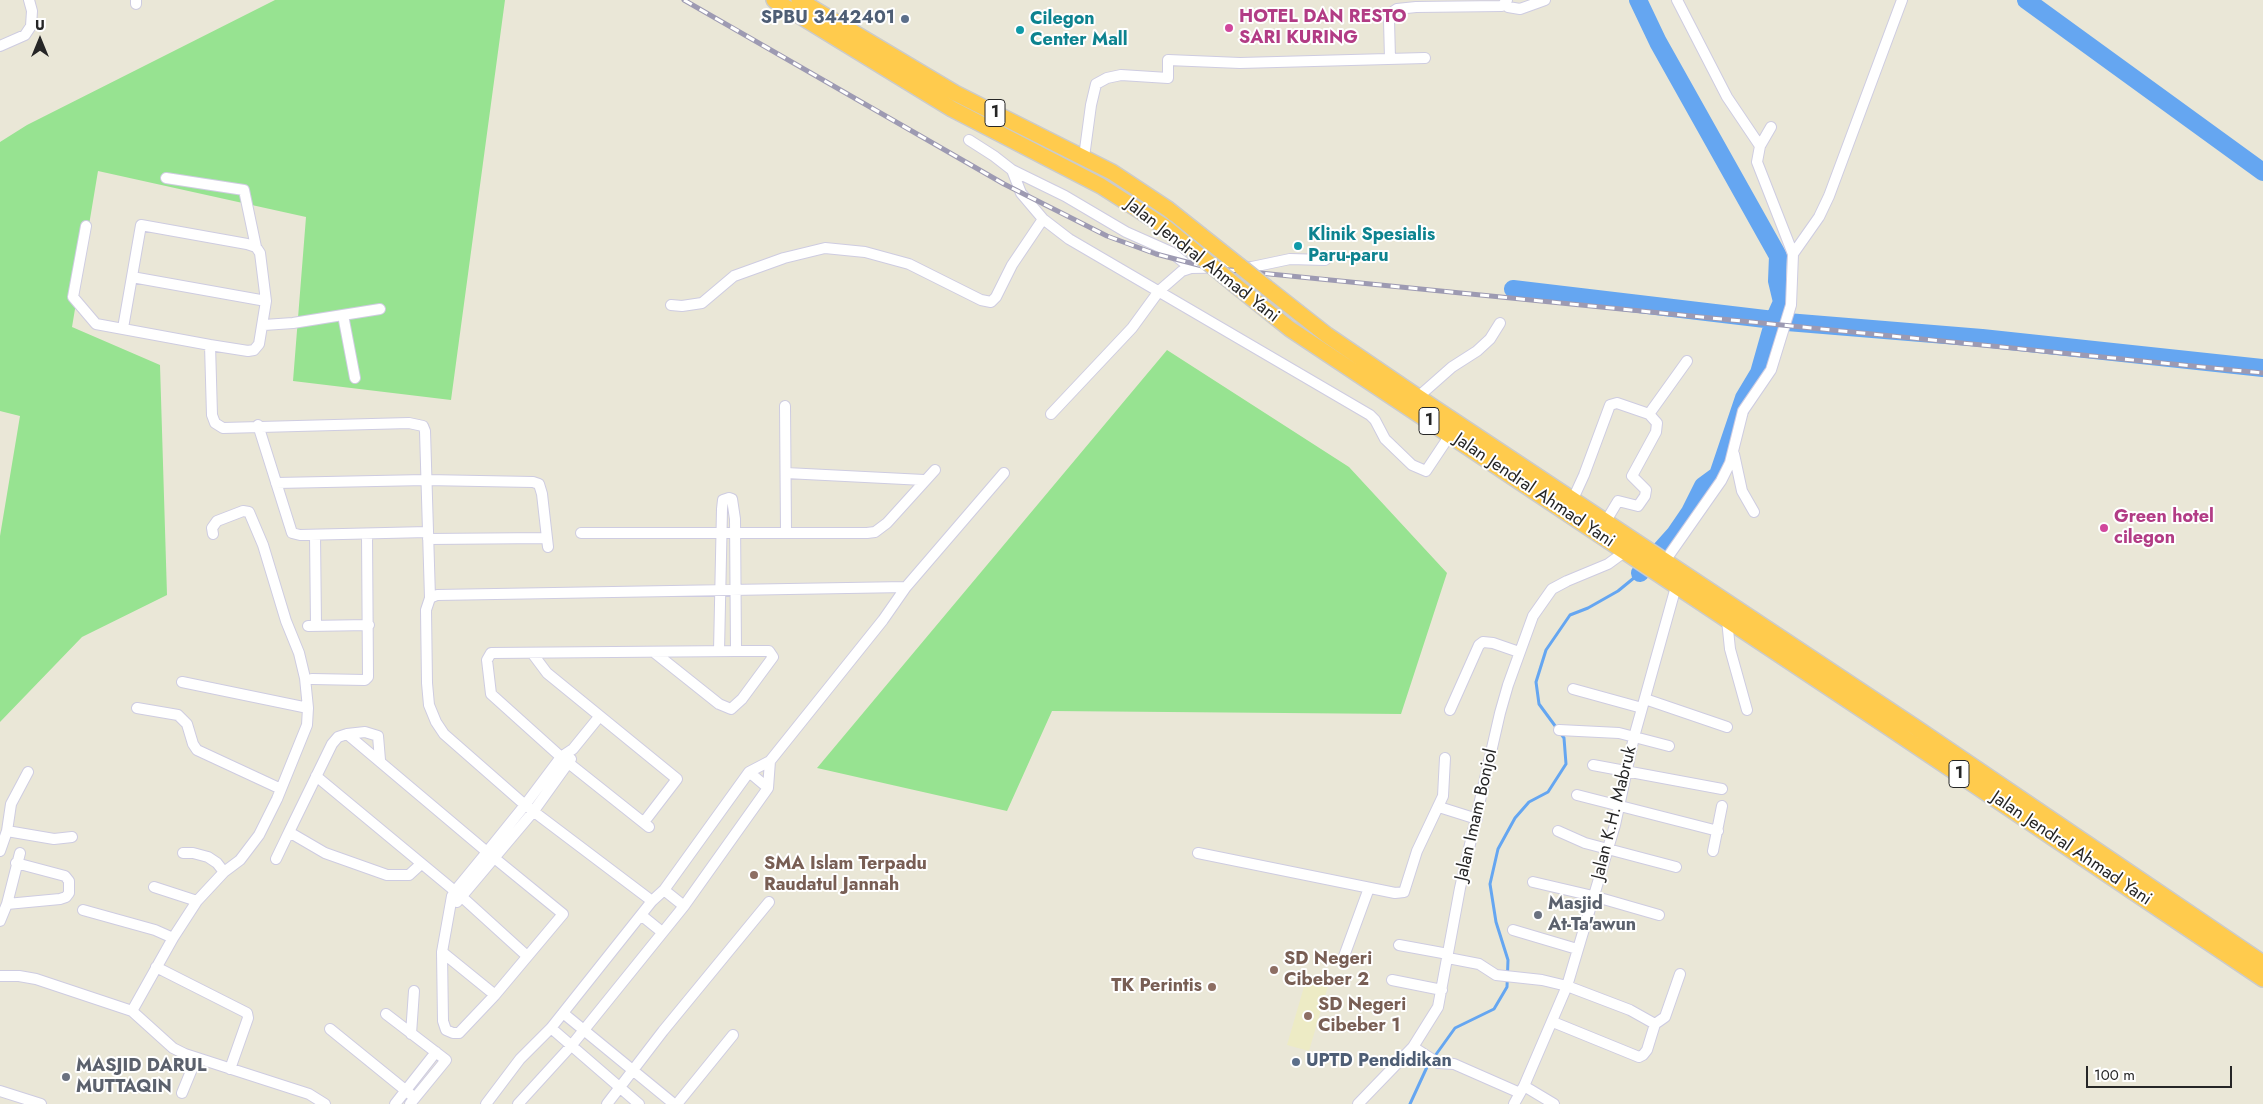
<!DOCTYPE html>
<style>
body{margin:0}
#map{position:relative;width:2263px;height:1104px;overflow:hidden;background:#eae7d7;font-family:Jost,sans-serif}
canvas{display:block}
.north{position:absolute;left:15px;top:15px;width:50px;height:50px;-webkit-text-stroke:4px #fff;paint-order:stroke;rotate:0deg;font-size:14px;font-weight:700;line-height:20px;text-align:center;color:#262626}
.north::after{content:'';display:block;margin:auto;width:18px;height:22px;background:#262626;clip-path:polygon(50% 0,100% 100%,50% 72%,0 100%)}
.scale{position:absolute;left:2086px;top:1066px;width:146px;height:22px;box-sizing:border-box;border:2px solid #262626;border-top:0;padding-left:6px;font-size:15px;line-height:18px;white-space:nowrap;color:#262626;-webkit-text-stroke:4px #fff;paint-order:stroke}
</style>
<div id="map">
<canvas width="2263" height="1104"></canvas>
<div class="north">U</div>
<div class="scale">100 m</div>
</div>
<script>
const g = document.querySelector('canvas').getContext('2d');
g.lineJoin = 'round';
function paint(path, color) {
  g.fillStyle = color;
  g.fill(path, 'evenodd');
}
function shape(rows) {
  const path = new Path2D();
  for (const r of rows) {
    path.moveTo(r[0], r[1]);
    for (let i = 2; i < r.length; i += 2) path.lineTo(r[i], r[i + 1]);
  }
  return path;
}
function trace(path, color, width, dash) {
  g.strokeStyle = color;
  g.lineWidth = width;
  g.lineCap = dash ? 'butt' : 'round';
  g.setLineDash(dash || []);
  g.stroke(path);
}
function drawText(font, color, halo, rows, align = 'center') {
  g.font = font + ' Jost,sans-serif';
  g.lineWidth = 4;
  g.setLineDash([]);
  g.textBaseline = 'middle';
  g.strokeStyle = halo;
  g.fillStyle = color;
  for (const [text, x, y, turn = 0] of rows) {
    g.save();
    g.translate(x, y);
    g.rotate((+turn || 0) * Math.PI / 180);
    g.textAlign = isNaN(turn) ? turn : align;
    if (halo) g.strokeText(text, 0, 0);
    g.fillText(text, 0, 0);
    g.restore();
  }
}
paint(shape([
 [1306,980,1328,986,1309,1051,1287,1045]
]), '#edebc5');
paint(shape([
 [275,0,505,0,451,400,293,381,306,217,98,171,72,327,160,365,167,595,82,637,0,722,0,536,20,416,0,411,0,142,27,125],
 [1167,350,1349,467,1447,573,1401,714,1052,711,1007,811,817,768]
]), '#97e391');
trace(shape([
 [1410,1104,1427,1067,1455,1028,1494,1009,1507,987,1508,960,1496,922,1490,884,1498,849,1515,818,1529,802,1548,792,1566,764,1564,738,1539,704,1536,682,1546,650,1570,615,1588,608,1618,591,1640,573]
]), '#65a6f1', 3);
trace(shape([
 [1638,0,1658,42,1778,256,1777,281,1782,302,1774,320,1759,373,1744,398,1718,475,1703,486,1690,512,1675,534,1640,573],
 [2026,0,2263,172],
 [1513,289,1782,321],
 [1787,322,1982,338,2263,368]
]), '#65a6f1', 18);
const minor = shape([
 [136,0,136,4],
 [1677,0,1727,97,1760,146],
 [1505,4,1508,7,1520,9,1545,0],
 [0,46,25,35,31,26,32,11,29,0],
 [1390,59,1389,20,1391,13,1397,9,1416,7,1502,6,1507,0],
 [1771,127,1760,146,1757,162,1793,254],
 [969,140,994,156,1012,170,1065,196,1126,232,1171,252,1191,268],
 [1084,157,1091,105,1096,84,1107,78,1121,75,1168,78,1168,60,1240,63,1425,58],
 [1012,170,1021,193,1043,219,1069,239,1370,415,1375,420,1385,439,1412,465,1426,471,1450,435],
 [166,178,244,190,256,247],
 [86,226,73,297,96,324,210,345,212,415,215,423,223,428,409,423,423,426,425,431,430,598],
 [132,277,266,301],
 [671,305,682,306,702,303,734,276,784,258,825,248,865,252,909,264,981,300,991,302,996,297,1012,265,1043,219],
 [343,315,355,378],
 [264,325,293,323,380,309],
 [123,328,141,225,247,244,256,247,260,253,266,301,259,344,254,350,248,351,210,345],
 [1418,397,1452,367,1477,351,1490,339,1500,323],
 [785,406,786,532],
 [1051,414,1132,328,1159,291,1182,271,1191,268,1252,267,1290,259,1325,260],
 [258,425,292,533,300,535,428,532],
 [1734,454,1742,491,1754,512],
 [786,473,924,480],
 [276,483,426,480,533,482,539,484,542,494,548,547],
 [1573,499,1584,475,1610,405,1617,403,1649,414,1687,361],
 [1606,521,1618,501,1638,506,1645,496,1646,490,1632,476,1656,432,1657,423,1649,414],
 [581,533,867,533,875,532,887,523,935,470],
 [315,535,316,626],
 [428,539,547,538],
 [1665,561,1721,481,1730,463,1743,411,1771,370,1791,305,1793,254,1819,217,1829,196,1902,0],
 [906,587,1004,473],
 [1727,620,1730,649,1747,710],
 [308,626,369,625],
 [719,651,722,509,723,500,729,498,732,499,735,519,736,651],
 [532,653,547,673,677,779,644,822],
 [312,679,365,680,368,677,367,534],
 [182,682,308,708],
 [1573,689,1642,708],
 [1645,699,1727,727],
 [137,708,178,715,187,724,193,744,197,750,281,789],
 [1450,710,1479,645,1483,642,1493,643,1519,652],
 [1559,730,1619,733,1669,746],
 [347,734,365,732,378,736,380,760],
 [1593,765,1722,789],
 [749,772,768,788],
 [316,776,462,897,527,956],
 [1577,795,1718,831],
 [1439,807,1477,819],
 [649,827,561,757,491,694,487,660,491,653,736,651,769,651,773,657,742,699,731,709,719,704,655,653],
 [7,831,54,839,72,837],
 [1558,831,1585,843,1676,867],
 [0,851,7,831,11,804,28,772],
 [1713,851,1722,806],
 [183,853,193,853,208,857,217,863,224,872],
 [1198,853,1395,893,1404,892,1417,851,1443,796,1445,758],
 [276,859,289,832],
 [421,864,409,875,387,875,325,853,289,832,332,744,338,737,347,734,487,852,563,914,495,995,459,1033,453,1033,446,1030,443,1021,442,952,452,896,455,891,487,852,525,805,561,757,573,749,599,717],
 [1533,882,1593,896,1659,915],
 [154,887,197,901],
 [664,890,684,906],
 [457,902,533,812,571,759],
 [7,904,60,899,66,897,69,893,69,881,65,876,16,863],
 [83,910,155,930,173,938],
 [641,915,662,932],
 [0,921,7,904,20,853],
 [1513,930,1577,949],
 [1399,945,1448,954],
 [442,952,495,995],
 [1448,958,1479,964,1496,975,1542,980,1567,986,1630,1010,1655,1024,1647,1050,1643,1055,1639,1057,1553,1022],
 [1343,959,1369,888],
 [156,967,247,1013,248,1018,230,1069],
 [0,976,19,976,36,979,132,1011,173,1048,185,1054,309,1094,325,1104],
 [1392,980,1442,990],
 [132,1011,173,938,197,901,224,872,240,860,259,835,277,799,307,725,308,708,305,678,299,653,286,621,263,545,249,512,243,511,217,521,212,528,213,534],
 [563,1013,674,1104],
 [386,1014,446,1060,410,1104],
 [1655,1024,1665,1017,1680,974],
 [551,1028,639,1104],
 [330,1029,415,1098],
 [411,1034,414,991],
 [1413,1047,1438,1063,1454,1064,1520,1093],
 [1524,1086,1554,1104],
 [0,1091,41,1104],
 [182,1093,196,1059],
 [395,1104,436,1052],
 [486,1104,520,1059,551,1028,652,901,664,890,749,772,770,761,883,620,906,587,437,595,430,598,426,610,427,683,429,705,436,722,444,734,525,805,652,901],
 [518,1104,571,1046,684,906,768,788,770,761],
 [607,1104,663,1031,769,902],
 [677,1104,733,1035],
 [1358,1104,1413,1047,1438,1007,1460,888,1500,713,1508,685,1533,616,1552,589,1567,581,1608,564,1630,548],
 [1514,1104,1524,1086,1567,986,1615,825,1634,737,1677,583]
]);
const highway = shape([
 [774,0,952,109,1101,186,1165,227],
 [799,0,955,93,1112,172,1168,209,1241,267],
 [1235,285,1290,329,1885,725,2263,979],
 [1266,287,1327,335,1418,397,1915,727,2263,963]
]);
trace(minor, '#cecce1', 12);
trace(highway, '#cbcbcb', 18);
trace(minor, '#fff', 10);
trace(highway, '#ffcb4d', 15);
const rail = shape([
 [684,0,1004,184,1107,236,1156,254,1210,268,2263,373]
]);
trace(rail, '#9d9ab2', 5);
trace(rail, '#fff', 3, [9]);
const highwayBridge = shape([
 [1165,227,1235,285],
 [1241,267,1266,287]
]);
trace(highwayBridge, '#cbcbcb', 18, []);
trace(highwayBridge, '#ffcb4d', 15);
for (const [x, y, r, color] of [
 [905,19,5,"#5c6f8a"],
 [1229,28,5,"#d1479c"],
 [1020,30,5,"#0f9aa8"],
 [1298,246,5,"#0f9aa8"],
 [2104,528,5,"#d1479c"],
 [754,875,5,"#8d6e63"],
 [1538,915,5,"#6b7280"],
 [1274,970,5,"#8d6e63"],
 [1212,987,5,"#8d6e63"],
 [1308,1016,5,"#8d6e63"],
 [1296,1062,5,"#5c6f8a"],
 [66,1077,5,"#6b7280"]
]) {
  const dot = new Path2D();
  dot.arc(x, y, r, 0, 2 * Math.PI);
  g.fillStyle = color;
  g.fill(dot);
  trace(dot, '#fff', 2);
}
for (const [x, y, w] of [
 [995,113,20],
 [1429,421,20],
 [1959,774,20]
]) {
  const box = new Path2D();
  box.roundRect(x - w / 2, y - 13.5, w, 27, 4);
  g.fillStyle = '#fff';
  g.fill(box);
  trace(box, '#262626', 1);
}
drawText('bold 16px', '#262626', null, [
 ["1",995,113],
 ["1",1429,421],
 ["1",1959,774]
]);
drawText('bold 18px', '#b23c85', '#fff', [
 ["HOTEL DAN RESTO",1239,18],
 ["SARI KURING",1239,39],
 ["Green hotel",2114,518],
 ["cilegon",2114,539]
], 'left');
drawText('bold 18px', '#4e5e75', '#fff', [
 ["SPBU 3442401",895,19],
 ["UPTD Pendidikan",1306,1062,"left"]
], 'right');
drawText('bold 18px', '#0d838f', '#fff', [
 ["Cilegon",1030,20],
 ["Center Mall",1030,41],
 ["Klinik Spesialis",1308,236],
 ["Paru-paru",1308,257]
], 'left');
drawText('18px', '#262626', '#fff', [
 ["Jalan Jendral Ahmad Yani",1202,261,38],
 ["Jalan Jendral Ahmad Yani",1534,491,34],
 ["Jalan K.H. Mabruk",1615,813,-76],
 ["Jalan Imam Bonjol",1477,815,-77],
 ["Jalan Jendral Ahmad Yani",2071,849,34]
]);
drawText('bold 18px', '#785e54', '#fff', [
 ["SMA Islam Terpadu",764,865],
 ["Raudatul Jannah",764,886],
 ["SD Negeri",1284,960],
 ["Cibeber 2",1284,981],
 ["TK Perintis",1202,987,"right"],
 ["SD Negeri",1318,1006],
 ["Cibeber 1",1318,1027]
], 'left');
drawText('bold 18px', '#5b616d', '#fff', [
 ["Masjid",1548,905],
 ["At-Ta'awun",1548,926],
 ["MASJID DARUL",76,1067],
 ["MUTTAQIN",76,1088]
], 'left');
</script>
